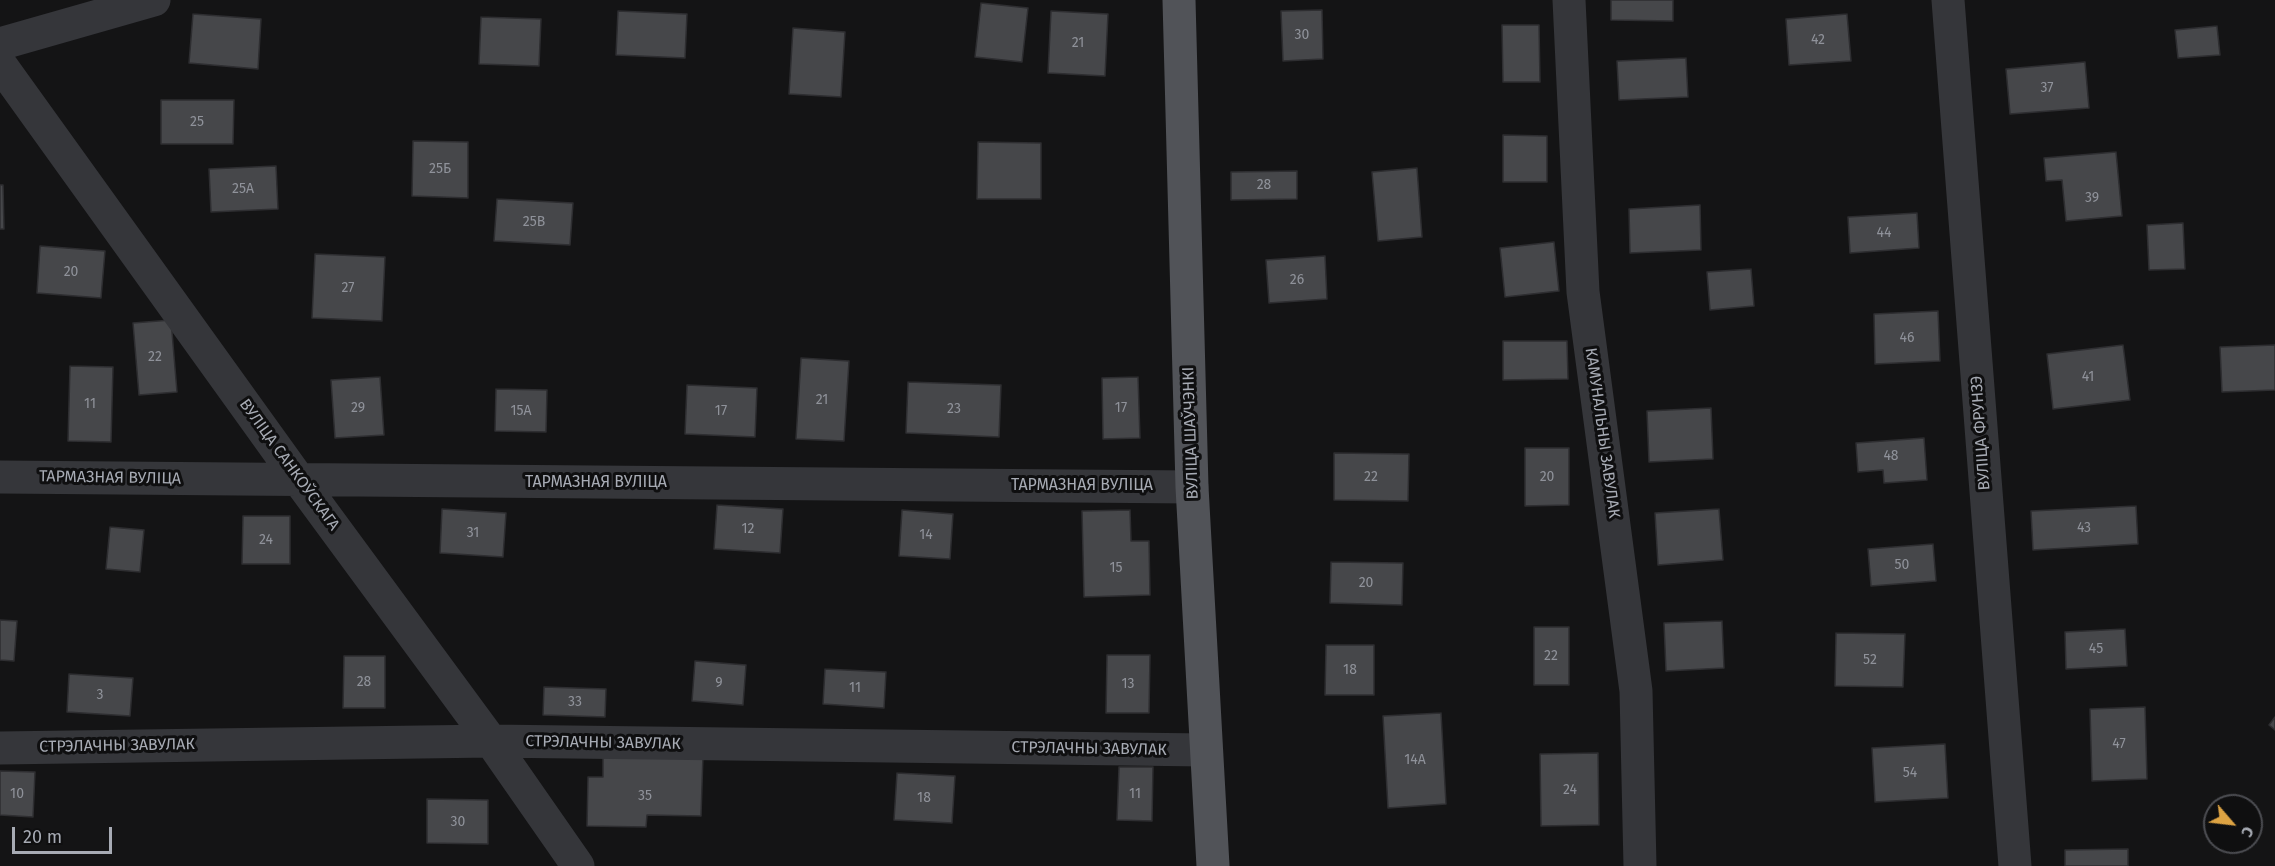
<!DOCTYPE html>
<meta charset="utf-8">
<style>
body{margin:0}
#map{position:relative;width:2275px;height:866px;overflow:hidden;background:#141415;font-family:"Fira Sans",sans-serif}
canvas{display:block}
.north{position:absolute;left:2203px;top:794px;width:60px;height:60px;box-sizing:border-box;background:#0f0f10;border:2px solid #4c4d52;border-radius:50%;rotate:118deg;font-size:16px;font-weight:700;line-height:24px;text-align:center;color:#a7abb4}
.north::after{content:'';display:block;margin:auto;width:21px;height:27px;background:#dda343;clip-path:polygon(50% 0,100% 100%,50% 72%,0 100%)}
.scale{position:absolute;left:12px;top:827px;width:100px;height:27px;box-sizing:border-box;border:3px solid #a7abb4;border-top:0;padding-left:8px;font-size:18px;line-height:21px;white-space:nowrap;color:#a7abb4;-webkit-text-stroke:4px #0f0f10;paint-order:stroke}
</style>
<div id="map">
<canvas width="2275" height="866"></canvas>
<div class="north">С</div>
<div class="scale">20 m</div>
</div>
<script>
const g = document.querySelector('canvas').getContext('2d');
g.lineJoin = 'round';
function paint(path, color) {
  g.fillStyle = color;
  g.fill(path, 'evenodd');
}
function shape(rows) {
  const path = new Path2D();
  for (const r of rows) {
    path.moveTo(r[0], r[1]);
    for (let i = 2; i < r.length; i += 2) path.lineTo(r[i], r[i + 1]);
  }
  return path;
}
function trace(path, color, width, dash) {
  g.strokeStyle = color;
  g.lineWidth = width;
  g.lineCap = dash ? 'butt' : 'round';
  g.setLineDash(dash || []);
  g.stroke(path);
}
function drawText(font, color, halo, rows, align = 'center') {
  g.font = font + ' "Fira Sans",sans-serif';
  g.lineWidth = 6;
  g.setLineDash([]);
  g.textBaseline = 'middle';
  g.strokeStyle = halo;
  g.fillStyle = color;
  for (const [text, x, y, turn = 0] of rows) {
    g.save();
    g.translate(x, y);
    g.rotate((+turn || 0) * Math.PI / 180);
    g.textAlign = isNaN(turn) ? turn : align;
    if (halo) g.strokeText(text, 0, 0);
    g.fillText(text, 0, 0);
    g.restore();
  }
}
const building = shape([
 [1611,0,1673,0,1673,21,1611,20,1611,0],
 [981,3,1028,8,1022,62,975,57,981,3],
 [1322,10,1323,59,1283,61,1281,11,1322,10],
 [618,11,687,14,685,58,616,55,618,11],
 [1051,11,1108,14,1105,76,1048,73,1051,11],
 [193,14,261,19,258,69,189,63,193,14],
 [1847,14,1851,61,1789,65,1786,19,1847,14],
 [481,17,541,19,539,66,479,64,481,17],
 [1502,25,1539,25,1540,82,1503,82,1502,25],
 [2217,26,2220,55,2178,58,2175,30,2217,26],
 [793,28,845,32,841,97,789,94,793,28],
 [1686,58,1688,97,1619,100,1617,61,1686,58],
 [2085,62,2089,108,2010,114,2006,69,2085,62],
 [161,100,234,100,233,144,161,144,161,100],
 [1503,135,1547,136,1547,182,1503,182,1503,135],
 [413,141,468,142,468,198,412,196,413,141],
 [978,142,1041,143,1041,199,977,199,978,142],
 [2116,152,2122,216,2066,221,2062,180,2046,181,2044,158,2116,152],
 [276,166,278,209,211,212,209,169,276,166],
 [1417,168,1422,237,1378,241,1372,172,1417,168],
 [1297,171,1297,199,1231,200,1231,172,1297,171],
 [0,185,3,185,4,229,0,229,0,185],
 [497,199,573,203,570,245,494,241,497,199],
 [1700,205,1701,250,1630,253,1629,209,1700,205],
 [1917,213,1919,248,1850,253,1848,217,1917,213],
 [2183,223,2185,269,2149,270,2147,225,2183,223],
 [1554,242,1559,291,1505,297,1500,248,1554,242],
 [40,246,105,251,101,298,37,293,40,246],
 [315,254,385,257,382,321,312,318,315,254],
 [1325,256,1327,299,1269,303,1266,260,1325,256],
 [1751,269,1754,306,1710,310,1707,272,1751,269],
 [1938,311,1940,361,1875,364,1874,314,1938,311],
 [171,320,177,392,139,395,133,323,171,320],
 [1503,341,1567,341,1568,379,1503,380,1503,341],
 [2123,345,2130,400,2053,409,2047,354,2123,345],
 [2275,345,2275,390,2222,392,2220,347,2275,345],
 [801,358,849,361,844,441,796,439,801,358],
 [70,366,113,367,111,442,68,441,70,366],
 [380,377,384,435,335,438,331,380,380,377],
 [1138,377,1140,438,1103,439,1102,378,1138,377],
 [908,382,1001,385,999,437,906,433,908,382],
 [687,385,757,388,755,437,685,434,687,385],
 [496,389,547,390,546,432,495,431,496,389],
 [1711,408,1713,459,1649,462,1647,411,1711,408],
 [1924,438,1927,480,1884,483,1883,470,1858,472,1856,443,1924,438],
 [1525,448,1569,448,1569,505,1525,506,1525,448],
 [1334,453,1409,454,1408,501,1334,500,1334,453],
 [717,505,783,509,780,553,714,549,717,505],
 [2136,506,2138,544,2033,550,2031,511,2136,506],
 [442,509,506,513,503,557,440,553,442,509],
 [1719,509,1723,560,1658,565,1655,513,1719,509],
 [902,510,953,514,950,559,899,556,902,510],
 [1130,510,1131,541,1149,541,1150,595,1084,597,1082,511,1130,510],
 [243,516,290,516,290,564,242,564,243,516],
 [110,527,144,530,140,572,106,569,110,527],
 [1933,544,1936,581,1871,586,1868,549,1933,544],
 [1331,562,1403,563,1402,605,1330,603,1331,562],
 [0,620,17,621,14,661,0,660,0,620],
 [1722,621,1724,668,1666,671,1664,623,1722,621],
 [1534,627,1569,627,1569,685,1534,685,1534,627],
 [2125,629,2127,666,2066,669,2065,632,2125,629],
 [1836,633,1905,634,1903,687,1835,686,1836,633],
 [1326,645,1374,645,1374,695,1325,695,1326,645],
 [1107,655,1150,655,1149,713,1106,713,1107,655],
 [344,656,385,656,385,708,343,708,344,656],
 [695,661,746,665,743,705,692,701,695,661],
 [825,669,886,672,884,708,823,704,825,669],
 [69,674,133,678,130,716,67,712,69,674],
 [544,687,606,689,605,717,543,715,544,687],
 [2145,707,2147,779,2092,781,2090,709,2145,707],
 [1441,713,1446,804,1388,808,1383,716,1441,713],
 [2275,717,2275,730,2269,725,2275,717],
 [1945,744,1948,798,1875,802,1872,748,1945,744],
 [603,753,703,755,701,816,647,815,646,827,587,826,588,777,603,777,603,753],
 [1598,753,1599,825,1541,826,1540,754,1598,753],
 [1119,767,1153,767,1152,821,1117,820,1119,767],
 [0,771,35,772,33,817,0,815,0,771],
 [897,773,955,776,952,823,894,820,897,773],
 [427,799,488,800,488,844,427,843,427,799],
 [2128,849,2128,866,2065,866,2065,850,2128,849]
]);
paint(building, '#46474a');
trace(building, '#2e2e31', 1.5);
trace(shape([
 [1569,0,1583,292,1636,691,1640,866],
 [1948,0,2015,866],
 [0,44,154,0],
 [0,64,299,480,491,741,578,866],
 [0,477,1192,487],
 [0,748,491,741,1206,750]
]), '#35363a', 33);
trace(shape([
 [1179,0,1192,487,1213,866]
]), '#515358', 33);
drawText('14px', '#8f929a', null, [
 ["30",1302,35],
 ["42",1818,40],
 ["21",1078,43],
 ["37",2047,88],
 ["25",197,122],
 ["25Б",440,169],
 ["28",1264,185],
 ["25А",243,189],
 ["39",2092,198],
 ["25В",534,222],
 ["44",1884,233],
 ["20",71,272],
 ["26",1297,280],
 ["27",348,288],
 ["46",1907,338],
 ["22",155,357],
 ["41",2088,377],
 ["21",822,400],
 ["11",90,404],
 ["29",358,408],
 ["17",1121,408],
 ["23",954,409],
 ["15А",521,411],
 ["17",721,411],
 ["48",1891,456],
 ["22",1371,477],
 ["20",1547,477],
 ["43",2084,528],
 ["12",748,529],
 ["31",473,533],
 ["14",926,535],
 ["24",266,540],
 ["50",1902,565],
 ["15",1116,568],
 ["20",1366,583],
 ["45",2096,649],
 ["22",1551,656],
 ["52",1870,660],
 ["18",1350,670],
 ["28",364,682],
 ["9",719,683],
 ["13",1128,684],
 ["11",855,688],
 ["3",100,695],
 ["33",575,702],
 ["47",2119,744],
 ["14А",1415,760],
 ["54",1910,773],
 ["24",1570,790],
 ["10",17,794],
 ["11",1135,794],
 ["35",645,796],
 ["18",924,798],
 ["30",458,822]
]);
drawText('16px', '#a7abb4', '#0f0f10', [
 ["ВУЛІЦА ШАЎЧЭНКІ",1191,433,-92],
 ["КАМУНАЛЬНЫ ЗАВУЛАК",1602,433,82],
 ["ВУЛІЦА ФРУНЗЭ",1981,433,-94],
 ["ВУЛІЦА САНКОЎСКАГА",289,465,54],
 ["ТАРМАЗНАЯ ВУЛІЦА",110,478,1],
 ["ТАРМАЗНАЯ ВУЛІЦА",596,483],
 ["ТАРМАЗНАЯ ВУЛІЦА",1082,486],
 ["СТРЭЛАЧНЫ ЗАВУЛАК",603,743,1],
 ["СТРЭЛАЧНЫ ЗАВУЛАК",117,746,-1],
 ["СТРЭЛАЧНЫ ЗАВУЛАК",1089,749,1]
]);
</script>
